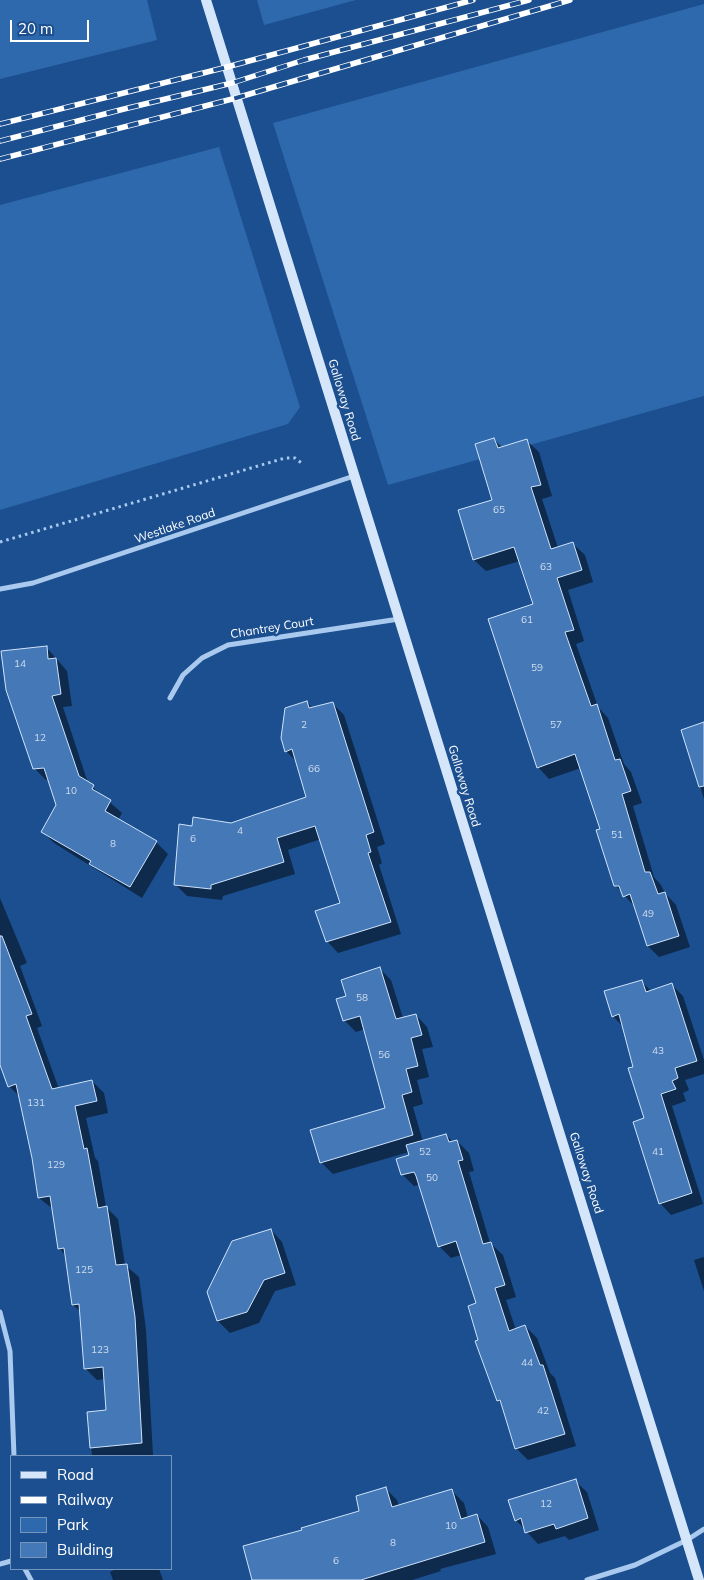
<!DOCTYPE html>
<style>
body{margin:0}
#map{position:relative;width:704px;height:1580px;overflow:hidden;background:#1b4f8f;font-family:Mulish,sans-serif}
canvas{display:block}
.legend{position:absolute;left:10px;top:1455px;width:162px;height:115px;box-sizing:border-box;background:#1b4f8f;border:1px solid #7695bc;margin:0;padding:6px 9px;list-style:none;font-size:15px;color:#fff}
.legend li{display:flex;align-items:center;gap:10px;height:25px}
.legend b{width:25px;border:1px solid #7695bc}
.scale{position:absolute;left:10px;top:20px;width:79px;height:22px;box-sizing:border-box;border:2px solid #fff;border-top:0;padding-left:6px;font-size:15px;line-height:18px;white-space:nowrap;color:#fff;-webkit-text-stroke:4px #1b4f8f;paint-order:stroke}
</style>
<div id="map">
<canvas width="704" height="1580"></canvas>
<ul class="legend">
<li><b style="height:6px;background:#d6e6fa"></b>Road</li>
<li><b style="height:6px;background:#fff"></b>Railway</li>
<li><b style="height:14px;background:#2e69ad"></b>Park</li>
<li><b style="height:14px;background:#4478b7"></b>Building</li>
</ul>
<div class="scale">20 m</div>
</div>
<script>
const g = document.querySelector('canvas').getContext('2d');
g.lineJoin = 'round';
function paint(path, color) {
  g.fillStyle = color;
  g.fill(path, 'evenodd');
}
function shape(rows) {
  const path = new Path2D();
  for (const r of rows) {
    path.moveTo(r[0], r[1]);
    for (let i = 2; i < r.length; i += 2) path.lineTo(r[i], r[i + 1]);
  }
  return path;
}
function trace(path, color, width, dash) {
  g.strokeStyle = color;
  g.lineWidth = width;
  g.lineCap = dash ? 'butt' : 'round';
  g.setLineDash(dash || []);
  g.stroke(path);
}
function drawText(font, color, halo, rows, align = 'center') {
  g.font = font + ' Mulish,sans-serif';
  g.lineWidth = 5;
  g.setLineDash([]);
  g.textBaseline = 'middle';
  g.strokeStyle = halo;
  g.fillStyle = color;
  for (const [text, x, y, turn = 0] of rows) {
    g.save();
    g.translate(x, y);
    g.rotate((+turn || 0) * Math.PI / 180);
    g.textAlign = isNaN(turn) ? turn : align;
    if (halo) g.strokeText(text, 0, 0);
    g.fillText(text, 0, 0);
    g.restore();
  }
}
paint(shape([
 [0,0,147,0,157,40,0,79],
 [257,0,356,0,264,25],
 [704,4,704,396,388,485,273,123],
 [219,147,300,407,288,424,0,510,0,205]
]), '#2e69ad');
paint(shape([
 [494,439,503,448,527,441,539,452,552,496,542,499,558,548,573,544,585,555,593,582,568,590,584,641,576,644,598,707,608,718,624,764,631,772,642,803,633,806,654,877,661,885,665,893,676,905,690,947,659,957,648,946,635,907,615,885,602,830,581,768,549,779,538,767,534,605,520,561,486,571,474,560,494,501],
 [46,647,67,671,72,706,63,707,88,783,122,813,118,820,156,842,168,854,142,898,54,843,42,831,57,805,49,780,46,780,34,768],
 [307,702,313,709,332,703,344,715,385,844,377,847,382,863,379,865,401,934,338,953,327,941,341,904,321,839,288,850,295,874,223,896,222,900,187,896,176,885,193,827,231,824,307,798,296,761,286,751],
 [704,724,704,799,683,730],
 [0,898,27,963,20,966,42,1026,37,1028,59,1089,92,1081,104,1093,108,1113,86,1118,95,1158,98,1161,106,1207,118,1219,125,1265,139,1277,146,1330,153,1455,92,1456,88,1413,108,1411,105,1379,97,1380,85,1368,81,1312,73,1305,66,1256,59,1248,53,1209,39,1198,21,1098,9,1086,0,1064],
 [379,968,391,980,403,1018,416,1015,427,1027,433,1047,422,1049,429,1077,417,1080,423,1104,413,1107,423,1142,446,1135,453,1142,457,1141,469,1153,474,1171,469,1172,490,1243,503,1255,516,1297,506,1300,516,1330,525,1326,537,1338,550,1373,555,1378,576,1446,528,1460,516,1448,504,1406,498,1400,480,1341,477,1304,461,1255,451,1258,439,1246,419,1185,414,1186,402,1174,410,1156,409,1152,333,1174,321,1162,386,1109,365,1029,356,1032,344,1020,347,996],
 [641,981,652,992,672,985,683,996,704,1060,704,1074,685,1080,689,1090,683,1093,686,1101,672,1106,703,1204,671,1215,660,1203,646,1119,634,1068,624,1028,613,1016],
 [271,1230,282,1242,296,1285,275,1291,259,1323,230,1333,218,1321,208,1292],
 [704,1257,704,1291,694,1260],
 [575,1481,587,1492,599,1530,569,1540,565,1536,538,1544,516,1520],
 [385,1488,397,1500,399,1506,452,1491,464,1503,468,1518,477,1515,488,1527,496,1554,440,1569,441,1571,412,1580,254,1580,303,1531,360,1512],
 [116,1569,159,1569,163,1580,113,1580,110,1572]
]), '#0007');
const building = shape([
 [494,438,498,448,527,439,541,485,531,487,551,549,573,542,582,570,557,578,574,630,565,632,591,706,597,704,615,760,620,759,631,791,622,794,645,872,650,872,658,894,665,892,679,936,647,946,630,894,623,897,619,886,614,886,596,830,600,829,575,754,537,768,488,619,533,604,514,547,473,560,458,510,492,500,475,444,494,438],
 [47,646,48,659,56,658,61,694,52,696,79,776,94,785,92,789,111,800,105,811,157,841,130,887,89,864,91,861,41,832,56,805,44,768,33,769,6,690,1,651,47,646],
 [307,701,309,708,333,702,374,832,366,835,371,852,368,853,391,922,326,942,315,911,340,903,315,826,277,838,284,862,211,885,211,889,174,885,179,824,192,826,193,817,231,823,306,797,292,749,285,752,281,738,285,708,307,701],
 [704,722,704,786,699,787,681,730,704,722],
 [0,936,2,936,32,1014,26,1016,52,1089,92,1080,97,1101,75,1106,84,1149,87,1148,98,1208,107,1206,116,1265,127,1264,135,1317,142,1443,90,1448,87,1412,106,1410,103,1367,84,1369,79,1304,72,1305,64,1248,58,1249,50,1196,38,1198,32,1158,16,1084,8,1087,0,1065,0,936],
 [380,967,396,1019,416,1014,422,1035,411,1038,418,1066,406,1069,412,1092,402,1095,413,1135,320,1163,310,1130,385,1108,360,1016,343,1021,336,999,346,996,341,980,380,967],
 [642,980,646,992,672,983,697,1061,675,1068,678,1078,672,1081,676,1089,661,1094,692,1193,659,1204,633,1122,644,1118,628,1068,633,1067,619,1014,612,1017,604,991,642,980],
 [446,1134,449,1142,457,1140,463,1160,458,1161,483,1244,491,1242,505,1285,495,1288,509,1331,525,1325,540,1365,543,1365,565,1434,515,1449,500,1400,497,1401,475,1341,478,1340,468,1306,476,1303,456,1241,438,1247,416,1176,414,1172,401,1175,396,1159,409,1155,406,1145,446,1134],
 [271,1229,285,1273,264,1280,247,1312,217,1321,207,1292,232,1241,271,1229],
 [576,1479,588,1518,556,1529,554,1524,525,1533,521,1518,515,1521,508,1500,576,1479],
 [386,1487,392,1507,452,1489,461,1519,477,1514,485,1542,361,1580,252,1580,243,1546,302,1530,301,1528,359,1511,356,1496,386,1487]
]);
paint(building, '#4478b7');
trace(building, '#cfe3fa', 1);
trace(shape([
 [0,542,285,458,295,458,304,465]
]), '#a9c9ee', 3, [2.5, 4]);
trace(shape([
 [0,589,33,583,354,476],
 [170,698,183,675,202,658,228,645,399,619],
 [0,1312,10,1351,14,1456],
 [0,1564,11,1561],
 [25,1569,31,1580],
 [587,1580,635,1565,687,1540,704,1529]
]), '#a9c9ee', 5);
trace(shape([
 [206,0,699,1580]
]), '#d6e6fa', 10);
const rail = shape([
 [0,124,227,67,473,0],
 [0,141,124,109,232,83,304,60,529,0],
 [0,159,236,98,570,0]
]);
trace(rail, '#fff', 5.5);
trace(rail, '#1b4f8f', 4, [11]);
drawText('10px', '#d0dded', null, [
 ["65",499,510],
 ["63",546,567],
 ["61",527,620],
 ["14",20,664],
 ["59",537,668],
 ["2",304,725],
 ["57",556,725],
 ["12",40,738],
 ["66",314,769],
 ["10",71,791],
 ["4",240,831],
 ["51",617,835],
 ["6",193,839],
 ["8",113,844],
 ["49",648,914],
 ["58",362,998],
 ["43",658,1051],
 ["56",384,1055],
 ["131",36,1103],
 ["52",425,1152],
 ["41",658,1152],
 ["129",56,1165],
 ["50",432,1178],
 ["125",84,1270],
 ["123",100,1350],
 ["44",527,1363],
 ["42",543,1411],
 ["12",546,1504],
 ["10",451,1526],
 ["8",393,1543],
 ["6",336,1561]
]);
drawText('12px', '#fff', '#1b4f8f', [
 ["Galloway Road",344,400,73],
 ["Westlake Road",175,526,-19],
 ["Chantrey Court",272,628,-9],
 ["Galloway Road",464,786,73],
 ["Galloway Road",586,1173,72]
]);
</script>
